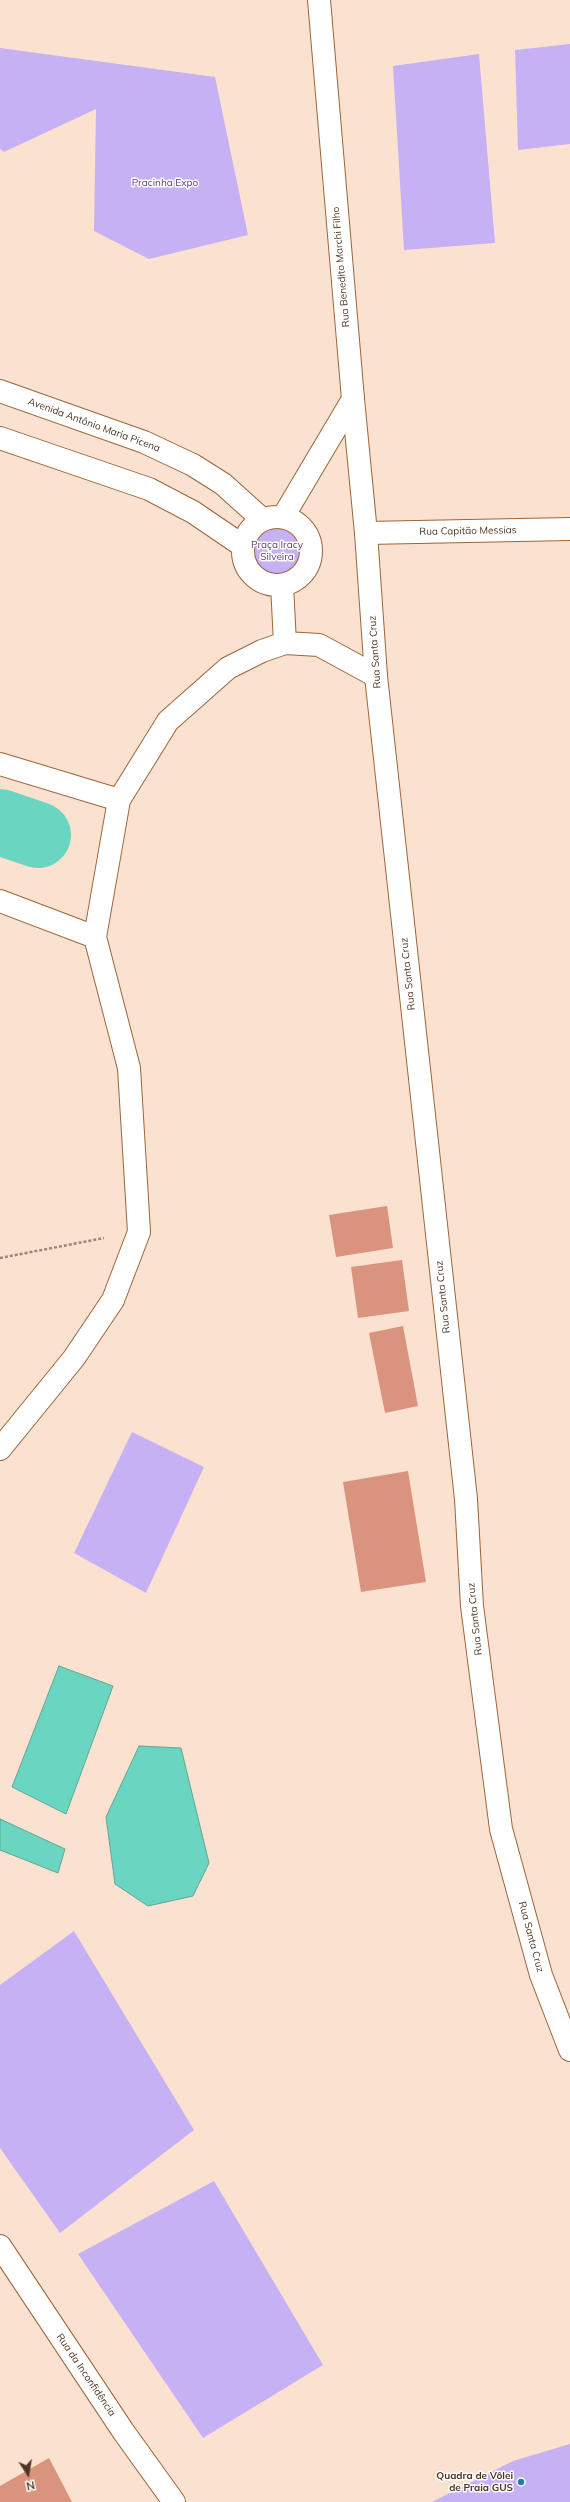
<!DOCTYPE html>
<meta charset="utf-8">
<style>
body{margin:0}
#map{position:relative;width:570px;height:2502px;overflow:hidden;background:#fbe2d0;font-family:Mulish,sans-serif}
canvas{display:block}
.north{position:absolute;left:8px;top:2454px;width:40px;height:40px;-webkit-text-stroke:3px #fff;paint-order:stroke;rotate:168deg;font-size:11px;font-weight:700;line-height:16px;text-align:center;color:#4e3623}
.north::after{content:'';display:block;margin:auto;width:14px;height:18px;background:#4e3623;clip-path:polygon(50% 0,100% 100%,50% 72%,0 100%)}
</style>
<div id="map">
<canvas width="570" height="2502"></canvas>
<div class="north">N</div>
</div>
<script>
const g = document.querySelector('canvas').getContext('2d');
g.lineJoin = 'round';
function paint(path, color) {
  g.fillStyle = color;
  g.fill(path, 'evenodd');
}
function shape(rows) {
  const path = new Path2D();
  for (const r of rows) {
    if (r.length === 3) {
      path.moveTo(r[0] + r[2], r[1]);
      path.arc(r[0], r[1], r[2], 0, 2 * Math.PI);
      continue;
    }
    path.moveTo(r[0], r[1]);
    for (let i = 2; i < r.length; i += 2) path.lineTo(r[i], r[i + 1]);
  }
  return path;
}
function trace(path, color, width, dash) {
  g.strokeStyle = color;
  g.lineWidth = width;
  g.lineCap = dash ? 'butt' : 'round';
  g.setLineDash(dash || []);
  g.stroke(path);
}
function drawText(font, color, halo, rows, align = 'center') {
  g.font = font + ' Mulish,sans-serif';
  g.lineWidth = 3;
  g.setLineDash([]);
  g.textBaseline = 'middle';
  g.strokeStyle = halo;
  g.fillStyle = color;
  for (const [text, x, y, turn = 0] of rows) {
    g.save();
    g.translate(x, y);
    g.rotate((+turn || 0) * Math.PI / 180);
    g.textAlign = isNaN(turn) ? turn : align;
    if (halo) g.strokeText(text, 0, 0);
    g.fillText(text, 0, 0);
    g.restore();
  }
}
paint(shape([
 [570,44,570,144,518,150,515,50],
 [0,48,215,77,248,235,149,259,94,231,96,109,4,152,0,149],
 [479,54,495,243,404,250,393,66],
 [277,550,27],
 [132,1432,204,1467,146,1593,74,1553],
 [74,1931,194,2130,60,2233,0,2148,0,1985],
 [214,2181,323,2365,203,2438,78,2254],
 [570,2444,570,2502,432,2502,513,2461]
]), '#c7b1f5');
const water = shape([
 [59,1666,113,1686,66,1814,12,1787,59,1666],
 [139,1746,181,1748,209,1863,193,1896,148,1906,115,1884,106,1817,139,1746],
 [0,1819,65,1849,58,1873,0,1850,0,1819]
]);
paint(water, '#6ad5c0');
trace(water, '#62a591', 1);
trace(shape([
 [0,822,38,835]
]), '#6ad5c0', 66);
paint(shape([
 [387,1206,393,1248,336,1257,329,1215],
 [402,1260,409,1311,358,1318,351,1267],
 [403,1326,418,1406,385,1413,369,1333],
 [408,1471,426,1582,361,1592,343,1482],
 [49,2458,72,2502,0,2502,0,2486]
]), '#da937c');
const minor = shape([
 [0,391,144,442,193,465,223,484,263,520],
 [0,438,149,489,193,512,243,546],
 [277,551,34],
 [283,517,353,399],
 [366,533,570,529],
 [282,585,285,643],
 [0,764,119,800],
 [0,901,95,937],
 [0,1449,74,1358,113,1300,139,1232,129,1068,95,937,119,800,168,721,228,668,262,651,285,643,319,645,376,676],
 [0,2246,123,2431,174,2502]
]);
const major = shape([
 [319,0,353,399,366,533,376,676,466,1499,472,1606,501,1829,541,1975,570,2050]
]);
trace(minor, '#9b6538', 24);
trace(major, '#9b6538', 24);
trace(shape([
 [0,1258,104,1238]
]), '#9e8573', 2.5, [3, 2]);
trace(minor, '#fff', 22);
trace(major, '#fff', 22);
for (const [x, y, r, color] of [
 [521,2482,4,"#287cac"]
]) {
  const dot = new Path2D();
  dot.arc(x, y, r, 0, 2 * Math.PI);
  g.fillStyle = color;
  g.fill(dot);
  trace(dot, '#fff', 1.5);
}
drawText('10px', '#5b398d', '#fff', [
 ["Pracinha Expo",165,183],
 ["Praça Iracy",277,545],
 ["Silveira",277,557]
]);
drawText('10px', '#4e3623', '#fff', [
 ["Rua Benedito Marchi Filho",341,267,-95],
 ["Avenida Antônio Maria Picena",94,425,20],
 ["Rua Capitão Messias",468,531,-1],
 ["Rua Santa Cruz",375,652,-94],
 ["Rua Santa Cruz",408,974,-96],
 ["Rua Santa Cruz",443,1297,-96],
 ["Rua Santa Cruz",475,1619,-96],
 ["Rua Santa Cruz",531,1937,75],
 ["Rua da Inconfidência",86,2375,56]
]);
drawText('bold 10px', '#4e3623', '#fff', [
 ["Quadra de Vôlei",513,2476],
 ["de Praia GUS",513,2488]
], 'right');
</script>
